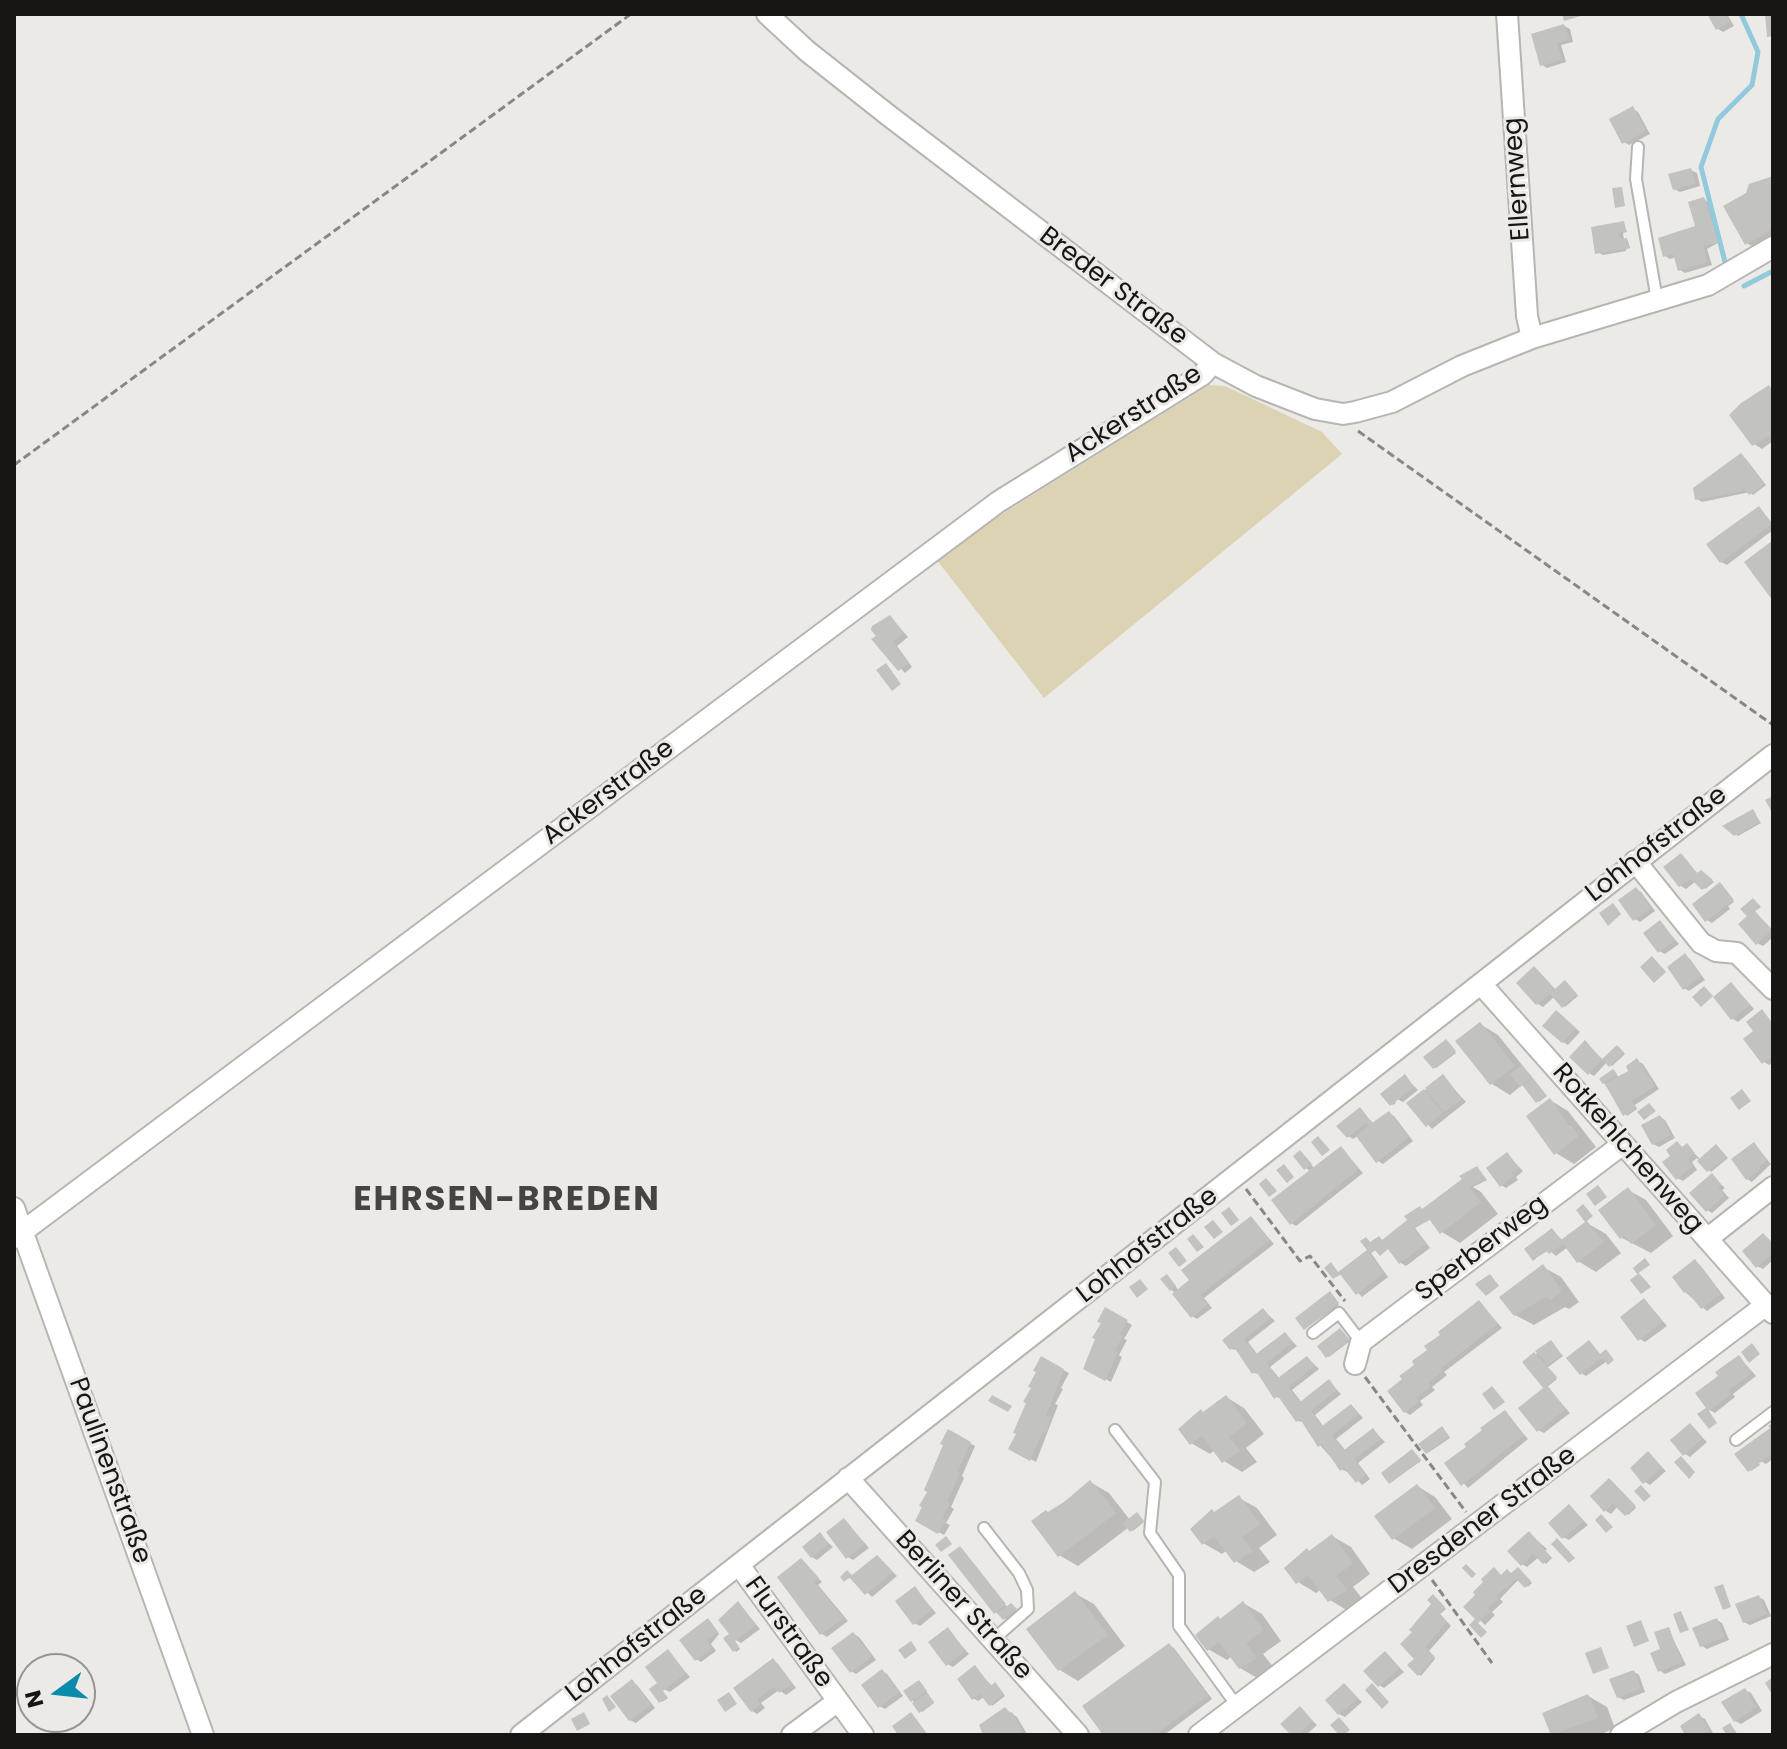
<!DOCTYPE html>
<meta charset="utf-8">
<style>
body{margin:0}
#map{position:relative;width:1787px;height:1749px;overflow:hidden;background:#ebeae7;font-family:Poppins,sans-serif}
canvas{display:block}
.frame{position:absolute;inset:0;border:16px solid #171615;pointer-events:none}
.north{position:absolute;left:16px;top:1653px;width:80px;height:80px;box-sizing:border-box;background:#ebeae7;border:2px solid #969593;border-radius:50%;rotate:255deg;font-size:22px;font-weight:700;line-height:32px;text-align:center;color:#171615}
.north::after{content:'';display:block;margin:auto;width:28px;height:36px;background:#0b8bac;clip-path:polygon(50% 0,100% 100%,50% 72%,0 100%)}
</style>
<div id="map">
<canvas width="1787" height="1749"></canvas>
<div class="frame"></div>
<div class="north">N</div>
</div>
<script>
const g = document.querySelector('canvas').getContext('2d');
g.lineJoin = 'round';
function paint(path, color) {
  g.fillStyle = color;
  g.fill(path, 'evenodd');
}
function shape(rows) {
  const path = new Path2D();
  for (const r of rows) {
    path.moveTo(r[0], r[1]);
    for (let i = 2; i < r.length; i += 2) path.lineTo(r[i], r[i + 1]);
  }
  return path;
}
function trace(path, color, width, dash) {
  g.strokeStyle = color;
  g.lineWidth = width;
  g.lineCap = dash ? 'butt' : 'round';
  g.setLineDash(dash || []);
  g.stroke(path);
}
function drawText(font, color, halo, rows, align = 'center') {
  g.font = font + ' Poppins,sans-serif';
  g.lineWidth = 6;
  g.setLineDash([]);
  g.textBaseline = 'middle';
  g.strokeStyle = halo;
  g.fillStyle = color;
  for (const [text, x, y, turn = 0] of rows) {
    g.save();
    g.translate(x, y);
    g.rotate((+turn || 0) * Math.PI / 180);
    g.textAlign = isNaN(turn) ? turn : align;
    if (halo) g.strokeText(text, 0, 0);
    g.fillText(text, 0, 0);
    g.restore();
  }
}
paint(shape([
 [1209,385,1225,386,1322,432,1342,454,1044,698,936,559,991,521]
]), '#dbd3b4');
paint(shape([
 [1709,14,1727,14,1734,26,1723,32,1718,29],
 [1564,26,1570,29,1573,42,1561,45,1566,62,1547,68,1542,65],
 [1633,109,1638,112,1650,134,1629,145,1624,142],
 [1691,170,1697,173,1700,186,1680,192,1674,189],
 [1773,178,1773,234,1752,246,1746,243],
 [1704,199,1709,203,1719,235,1716,236,1718,243,1707,249,1712,265,1685,273,1680,270,1676,257,1670,259,1665,256,1698,228],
 [1624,224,1627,232,1623,233,1624,240,1628,241,1630,248,1626,249,1626,251,1603,255,1597,252],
 [1769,387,1773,390,1773,441,1762,449,1754,444],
 [1741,456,1746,459,1766,485,1753,495,1750,492,1702,502,1697,499],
 [1759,508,1773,524,1773,530,1727,565,1721,562],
 [890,617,908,637,897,646,912,667,905,673,874,640],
 [1753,812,1761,823,1738,836,1726,827],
 [1681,855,1699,875,1702,873,1714,882,1705,889,1696,881,1686,889,1681,886],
 [1722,886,1734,902,1728,906,1730,909,1712,923,1707,920],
 [1636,889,1641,892,1655,911,1640,922,1635,919],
 [1755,901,1761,907,1754,912,1773,930,1773,937,1763,946,1757,943,1750,916],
 [1660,922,1679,944,1665,954,1659,951],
 [1685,956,1690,959,1705,980,1689,991,1684,988],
 [1535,968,1556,990,1567,983,1578,996,1565,1007,1555,996,1543,1007,1538,1004,1519,983],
 [1732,984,1754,1009,1738,1022,1733,1019],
 [1561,1015,1580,1032,1568,1045,1563,1042],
 [1771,1022,1773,1062,1769,1065,1764,1062],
 [1480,1024,1498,1035,1547,1096,1539,1102,1522,1085,1510,1095,1492,1084,1458,1041],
 [1448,1042,1456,1053,1436,1068,1434,1067],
 [1585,1042,1603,1060,1619,1048,1625,1054,1612,1066,1607,1062,1594,1076,1589,1073],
 [1637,1061,1643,1064,1659,1089,1635,1105,1637,1109,1627,1116,1604,1083,1615,1072,1619,1078,1630,1072],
 [1405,1077,1418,1090,1403,1102,1390,1095,1396,1103,1393,1105,1383,1094,1386,1091,1395,1096,1389,1089],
 [1443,1077,1466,1102,1432,1129,1409,1103],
 [1550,1100,1568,1111,1596,1147,1574,1164,1556,1153],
 [1360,1110,1374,1124,1389,1113,1394,1116,1413,1141,1383,1164,1378,1161,1358,1136,1353,1139,1348,1136],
 [1660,1117,1665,1120,1675,1138,1659,1147,1653,1144],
 [1754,1144,1771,1164,1752,1182,1747,1179],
 [1687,1146,1701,1160,1718,1147,1728,1158,1711,1172,1697,1158,1692,1162,1697,1170,1683,1181,1677,1178,1683,1149],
 [1341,1148,1363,1173,1296,1226,1291,1223,1311,1172,1306,1168,1302,1154,1315,1169],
 [1507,1155,1523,1171,1516,1177,1518,1180,1506,1188,1501,1185],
 [1479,1170,1487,1180,1473,1187,1481,1192,1498,1214,1460,1243,1442,1232,1431,1219,1415,1228,1430,1248,1406,1266,1401,1263,1397,1245,1377,1249,1371,1253,1388,1277,1362,1297,1342,1274,1334,1278,1370,1250,1370,1244,1382,1242],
 [1712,1176,1725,1188,1722,1190,1729,1198,1712,1213,1707,1210],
 [1628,1190,1646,1200,1673,1236,1651,1253,1622,1238],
 [1251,1218,1274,1244,1204,1298,1212,1308,1197,1319,1192,1316,1176,1293,1171,1290,1169,1277,1179,1291],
 [1587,1223,1606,1234,1621,1253,1596,1272,1578,1261,1568,1247,1556,1256,1549,1250,1534,1259,1552,1230,1563,1241],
 [1764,1235,1773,1243,1773,1260,1763,1269,1757,1266],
 [1695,1262,1700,1265,1725,1298,1707,1311,1685,1292],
 [1543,1267,1561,1277,1579,1302,1569,1309,1565,1307,1534,1325,1515,1315],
 [1332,1295,1339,1305,1306,1328],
 [1645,1300,1667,1326,1645,1342,1640,1339],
 [1479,1302,1502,1328,1444,1372,1447,1375,1432,1387,1435,1390,1420,1401,1423,1405,1410,1415,1405,1412,1417,1365],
 [1106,1310,1132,1325,1124,1339,1127,1340,1119,1355,1122,1357,1111,1382,1085,1368],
 [1263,1310,1275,1321,1248,1342,1258,1355,1285,1334,1297,1346,1270,1367,1280,1379,1308,1358,1319,1369,1292,1390,1302,1403,1329,1382,1341,1394,1315,1415,1324,1427,1352,1406,1363,1418,1336,1439,1346,1451,1373,1430,1385,1442,1358,1463,1370,1479,1362,1485,1349,1470,1347,1472,1341,1469,1320,1445,1304,1422,1297,1421,1283,1399,1276,1397,1261,1374,1254,1373,1238,1350,1231,1349],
 [1342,1331,1350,1341,1329,1357,1327,1356],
 [1551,1343,1563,1356,1547,1368,1557,1379,1547,1387,1570,1413,1544,1433,1538,1430,1546,1388,1525,1362],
 [1589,1343,1607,1361,1586,1376,1581,1373],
 [1739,1357,1756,1376,1733,1394,1735,1397,1715,1413,1708,1409,1720,1376],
 [1042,1359,1069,1373,1061,1388,1063,1389,1055,1404,1058,1405,1036,1462,1010,1448,1018,1434],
 [1226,1397,1244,1408,1264,1434,1246,1448,1257,1462,1242,1472,1224,1461,1215,1450,1210,1454,1191,1443,1204,1413],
 [1505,1412,1528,1439,1468,1488,1447,1464,1469,1447],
 [1690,1426,1707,1442,1690,1457,1685,1454],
 [1773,1426,1773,1459,1766,1464,1755,1458,1760,1465,1751,1471,1737,1454],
 [1444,1430,1450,1438,1428,1453],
 [949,1432,975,1446,962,1476,964,1478,951,1507,954,1509,946,1523,950,1525,944,1535,917,1520],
 [1414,1452,1421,1461,1390,1483],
 [1648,1454,1666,1471,1650,1485,1645,1482],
 [1610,1480,1636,1508,1628,1515,1618,1506,1611,1514,1606,1511],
 [1090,1482,1109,1493,1130,1520,1139,1516,1144,1522,1133,1531,1129,1527,1078,1566,1059,1555,1049,1514],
 [1417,1486,1435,1497,1452,1519,1412,1549,1393,1538],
 [1239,1498,1257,1508,1277,1535,1259,1548,1270,1562,1254,1572,1236,1561,1227,1550,1222,1554,1203,1543,1216,1514],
 [1569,1506,1588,1525,1569,1540,1563,1537],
 [845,1521,869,1548,853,1560,848,1557],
 [1529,1533,1547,1549,1545,1551,1552,1558,1546,1564,1539,1557,1527,1567,1522,1564],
 [820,1535,833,1547,817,1560,812,1557],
 [1332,1536,1351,1547,1370,1574,1353,1587,1364,1601,1348,1611,1330,1600,1321,1589,1316,1593,1298,1582,1310,1552],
 [962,1549,1008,1608,1013,1606,1018,1611,1007,1620,995,1612],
 [878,1557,897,1576,872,1597,852,1577,845,1580,847,1573,853,1577],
 [801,1561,822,1582,818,1585,848,1621,827,1637,822,1634,780,1578],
 [1494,1570,1502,1576,1512,1575,1520,1571,1532,1583,1528,1587,1519,1579,1500,1599,1503,1602,1492,1612,1495,1615,1485,1625,1466,1607,1478,1595],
 [915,1589,936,1613,920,1626,914,1623],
 [1076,1594,1094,1604,1125,1646,1078,1681,1060,1670,1029,1629],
 [1759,1597,1764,1600,1771,1616,1750,1625,1744,1622],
 [1435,1598,1446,1609,1440,1614,1451,1626,1429,1651,1435,1659,1421,1676,1410,1665,1417,1659,1415,1632],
 [738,1603,760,1629,741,1643,731,1637,740,1649,736,1652,726,1639,732,1635,721,1620],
 [1243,1603,1262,1614,1281,1641,1263,1654,1274,1668,1259,1679,1240,1668,1232,1656,1227,1660,1208,1649,1221,1620],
 [1717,1620,1722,1623,1729,1640,1707,1649,1702,1646],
 [710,1621,719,1634,711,1644,716,1651,701,1662,696,1659],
 [1668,1629,1686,1665,1665,1674,1659,1670],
 [948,1630,969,1654,953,1667,947,1664],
 [854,1634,859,1637,876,1660,856,1674,851,1671],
 [1169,1645,1174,1648,1212,1699,1164,1735,1106,1735],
 [668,1652,690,1677,670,1692,659,1687,668,1698,662,1702,652,1690,660,1684,648,1668],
 [1385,1653,1404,1672,1384,1688,1379,1685],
 [773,1661,778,1664,796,1688,786,1695,779,1690,761,1703,765,1708,757,1714,752,1711],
 [975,1668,993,1687,997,1686,1005,1696,992,1706,984,1697,978,1701,973,1698],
 [882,1671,887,1674,903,1696,885,1709,879,1706],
 [1634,1672,1639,1675,1645,1692,1624,1700,1618,1697],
 [632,1682,637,1685,655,1708,636,1723,630,1720],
 [921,1683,934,1703,922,1712,906,1692],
 [1344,1685,1362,1702,1345,1717,1339,1714],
 [1745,1690,1751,1693,1762,1711,1741,1724,1735,1721],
 [1588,1696,1607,1707,1615,1728,1599,1735,1553,1735,1545,1714],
 [1005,1709,1017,1717,1027,1734,987,1735],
 [1300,1709,1317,1725,1306,1735,1293,1735],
 [1699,1716,1705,1719,1713,1733,1688,1735]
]), '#0003');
trace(shape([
 [1725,262,1701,167,1718,119,1752,85,1758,52,1741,14],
 [1744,286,1773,271]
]), '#93c9dd', 5);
paint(shape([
 [1562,14,1584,14,1584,15,1564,21],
 [1707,14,1725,14,1730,22,1716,30],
 [1765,14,1773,14,1773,36,1767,37],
 [1564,24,1569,39,1557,43,1562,60,1540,66,1531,34],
 [1633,106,1646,131,1622,144,1609,119],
 [1691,168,1696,183,1673,190,1668,174],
 [1773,176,1773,229,1745,245,1723,206,1746,193,1749,184],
 [1622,187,1625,206,1615,208,1612,188],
 [1704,197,1718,242,1703,246,1707,262,1678,271,1673,254,1663,257,1658,238,1695,226,1688,202],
 [1624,221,1626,231,1619,233,1620,239,1627,238,1629,248,1595,254,1591,227],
 [1769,385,1773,391,1773,433,1752,446,1729,415,1741,403],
 [1741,453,1765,484,1749,495,1742,486,1743,491,1695,500,1693,488],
 [1759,506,1772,524,1720,563,1706,544],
 [1773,540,1773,601,1744,562],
 [890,615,904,633,893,642,908,664,898,671,871,639,876,636,871,630,872,626],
 [886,663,901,684,892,691,876,670],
 [1773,796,1773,814,1765,800],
 [1753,809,1760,822,1734,836,1722,826],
 [1681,853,1697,873,1701,870,1713,880,1702,890,1691,879,1679,887,1663,867],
 [1720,882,1734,900,1705,922,1692,904],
 [1636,887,1651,908,1633,921,1618,900],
 [1753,898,1760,906,1755,911,1772,930,1756,945,1738,924,1747,916,1740,909],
 [1613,903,1621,914,1608,926,1599,913],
 [1660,920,1675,940,1658,953,1643,933],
 [1685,953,1701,976,1683,990,1667,967],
 [1652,956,1666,972,1654,983,1640,967],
 [1534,966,1555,989,1565,980,1577,994,1562,1008,1550,994,1536,1005,1516,983],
 [1731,982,1750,1005,1731,1020,1713,997],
 [1704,986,1713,996,1701,1007,1692,997],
 [1762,1009,1773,1024,1773,1055,1762,1064,1743,1039,1753,1031,1746,1022],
 [1556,1010,1576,1028,1562,1043,1542,1026],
 [1480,1022,1515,1066,1490,1085,1455,1041],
 [1446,1039,1456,1051,1433,1069,1423,1057],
 [1585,1040,1602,1060,1588,1075,1569,1057],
 [1617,1045,1624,1052,1609,1067,1602,1059],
 [1637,1058,1655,1086,1632,1101,1636,1108,1623,1116,1605,1084,1628,1071,1626,1066],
 [1522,1065,1532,1077,1520,1087,1510,1074],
 [1613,1069,1617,1074,1603,1084,1599,1079],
 [1405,1074,1414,1087,1390,1106,1380,1094],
 [1443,1074,1462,1099,1444,1112,1425,1088],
 [1533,1078,1546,1095,1536,1103,1523,1086],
 [1424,1089,1443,1113,1426,1127,1406,1103],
 [1742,1089,1751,1101,1739,1110,1730,1098],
 [1550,1098,1569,1126,1571,1125,1579,1136,1554,1155,1526,1116],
 [1649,1103,1656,1111,1644,1120,1637,1112],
 [1360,1107,1372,1123,1389,1111,1409,1137,1376,1163,1356,1136,1368,1126,1366,1123,1347,1138,1336,1126],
 [1660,1115,1671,1135,1652,1145,1641,1125],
 [1318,1136,1330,1150,1322,1156,1311,1142],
 [1677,1141,1682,1147,1687,1143,1695,1153,1688,1159,1693,1166,1676,1180,1662,1162,1670,1156,1666,1150],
 [1754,1142,1767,1160,1759,1167,1761,1169,1746,1180,1731,1159],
 [1716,1144,1727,1157,1707,1172,1697,1161],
 [1341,1146,1359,1169,1290,1225,1271,1200],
 [1300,1150,1312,1164,1304,1170,1293,1156],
 [1507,1152,1519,1168,1512,1173,1514,1176,1500,1187,1486,1168],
 [1284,1164,1294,1177,1287,1183,1276,1170],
 [1477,1166,1486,1179,1469,1187,1481,1202,1440,1234,1429,1219,1421,1224,1420,1223,1413,1228,1426,1244,1399,1264,1388,1249,1380,1256,1374,1249,1369,1253,1384,1273,1356,1295,1340,1274,1333,1279,1324,1268,1331,1262,1338,1272,1367,1250,1360,1241,1366,1237,1370,1242,1379,1236,1382,1240,1407,1220,1404,1216,1420,1206,1422,1209,1462,1179,1459,1176],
 [1712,1173,1721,1184,1718,1187,1725,1195,1706,1212,1689,1193],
 [1266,1178,1277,1191,1269,1197,1259,1184],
 [1598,1185,1607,1197,1595,1206,1586,1194],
 [1628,1187,1656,1225,1631,1244,1625,1236,1620,1239,1598,1210],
 [1583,1204,1593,1216,1587,1221,1604,1242,1577,1263,1563,1244,1549,1254,1546,1250,1533,1261,1524,1249,1552,1228,1561,1240,1585,1222,1576,1210],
 [1229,1207,1239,1220,1231,1226,1221,1213],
 [1251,1216,1270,1240,1200,1295,1208,1304,1191,1318,1172,1294,1189,1280,1181,1270],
 [1213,1220,1223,1232,1214,1239,1204,1227],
 [1763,1233,1773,1244,1773,1253,1756,1268,1742,1251],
 [1193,1234,1204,1247,1197,1252,1187,1239],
 [1176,1247,1187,1261,1179,1267,1168,1253],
 [1645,1258,1650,1265,1637,1274,1633,1268],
 [1695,1259,1721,1294,1701,1309,1687,1291,1684,1293,1672,1277],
 [1543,1264,1562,1291,1550,1300,1547,1296,1514,1316,1499,1297],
 [1639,1273,1651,1287,1641,1294,1630,1280],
 [1167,1274,1176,1286,1170,1291,1160,1279],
 [1490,1274,1499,1286,1486,1296,1475,1284],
 [1140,1279,1148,1289,1137,1298,1129,1287],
 [1330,1291,1339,1303,1304,1330,1295,1318],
 [1644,1298,1663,1322,1638,1341,1620,1317],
 [1479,1300,1498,1324,1441,1368,1443,1371,1428,1383,1431,1386,1416,1398,1419,1402,1404,1413,1387,1391,1402,1379,1399,1376,1414,1365,1412,1361,1427,1350,1424,1346,1440,1335,1438,1332],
 [1105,1307,1128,1320,1120,1334,1123,1336,1115,1350,1118,1352,1105,1381,1083,1369,1095,1339,1092,1338,1101,1323,1097,1322],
 [1263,1308,1271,1318,1244,1339,1256,1354,1285,1332,1293,1342,1266,1363,1278,1378,1307,1356,1315,1366,1288,1387,1300,1402,1329,1379,1337,1390,1311,1411,1322,1426,1351,1404,1359,1414,1332,1435,1344,1450,1373,1428,1381,1439,1354,1459,1366,1475,1356,1483,1344,1468,1340,1471,1322,1444,1318,1447,1300,1419,1296,1422,1278,1396,1274,1399,1256,1371,1252,1374,1234,1347,1230,1350,1222,1340],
 [1340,1328,1349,1339,1326,1358,1317,1346],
 [1551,1340,1562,1355,1548,1365,1535,1351],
 [1589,1340,1600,1354,1606,1349,1614,1360,1608,1365,1602,1358,1580,1375,1566,1358],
 [1752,1343,1760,1354,1749,1363,1741,1352],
 [1534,1352,1557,1377,1547,1385,1566,1409,1537,1432,1518,1408,1543,1388,1522,1362],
 [1739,1355,1752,1373,1729,1390,1731,1394,1709,1411,1717,1423,1709,1429,1697,1414,1706,1408,1695,1393,1718,1376,1715,1372],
 [1041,1356,1064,1369,1046,1415,1051,1417,1046,1433,1043,1431,1030,1461,1008,1449,1016,1434,1013,1433,1026,1403,1023,1402,1031,1388,1028,1387,1036,1372,1033,1371],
 [1492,1386,1505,1402,1494,1410,1482,1394],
 [992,1395,1012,1406,1008,1412,988,1401],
 [1226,1395,1247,1423,1229,1437,1240,1451,1222,1463,1202,1436,1190,1445,1178,1429,1201,1409,1203,1412],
 [1505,1410,1524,1435,1461,1486,1444,1463,1466,1447,1464,1444,1482,1430,1480,1428],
 [1773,1422,1773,1453,1748,1472,1734,1454,1770,1428,1768,1426],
 [1690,1423,1703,1438,1683,1456,1670,1440],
 [1442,1426,1449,1436,1426,1454,1418,1444],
 [948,1429,971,1442,957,1472,960,1473,947,1502,950,1504,942,1518,946,1520,938,1534,915,1521,922,1507,919,1506,927,1492,924,1490,943,1445,940,1444],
 [1412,1449,1421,1460,1389,1484,1381,1473],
 [1648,1451,1662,1467,1643,1484,1630,1468],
 [1681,1456,1695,1472,1689,1479,1674,1462],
 [1609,1478,1636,1506,1625,1516,1613,1504,1604,1512,1590,1496],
 [1090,1480,1116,1513,1058,1557,1031,1521,1046,1510,1048,1512,1064,1502],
 [1417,1484,1435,1508,1392,1540,1374,1516],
 [1641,1485,1651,1496,1644,1502,1634,1491],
 [1239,1495,1260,1524,1242,1537,1253,1551,1234,1563,1214,1536,1202,1545,1190,1529,1212,1509,1214,1512],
 [1569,1504,1584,1521,1562,1539,1548,1523],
 [1137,1512,1144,1521,1130,1532,1123,1523],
 [1601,1514,1613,1527,1606,1533,1595,1520],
 [844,1518,865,1544,846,1559,826,1532],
 [1529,1531,1551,1557,1543,1564,1533,1554,1521,1566,1507,1551],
 [820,1532,829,1544,811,1558,802,1547],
 [1332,1534,1353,1563,1336,1576,1347,1590,1328,1602,1308,1575,1296,1584,1284,1568,1307,1548,1309,1551],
 [946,1536,952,1544,941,1552,935,1545],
 [1557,1538,1575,1558,1569,1563,1551,1544],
 [960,1546,1006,1604,994,1614,948,1555],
 [877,1555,893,1572,865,1595,849,1577,844,1582,840,1577,847,1570,852,1575],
 [801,1558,819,1578,814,1582,844,1618,820,1635,777,1577],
 [1466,1564,1476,1574,1472,1578,1462,1568],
 [1494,1567,1501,1575,1507,1569,1511,1573,1518,1567,1531,1581,1525,1588,1516,1579,1496,1596,1499,1598,1488,1608,1491,1611,1478,1623,1487,1632,1481,1638,1469,1625,1475,1619,1463,1607,1475,1595,1473,1592,1483,1582,1481,1579],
 [1723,1584,1731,1607,1723,1610,1714,1587],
 [915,1586,932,1610,913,1625,895,1601],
 [1075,1591,1108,1635,1058,1671,1026,1629],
 [1433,1594,1445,1607,1439,1613,1447,1622,1425,1647,1435,1657,1418,1676,1407,1665,1414,1659,1400,1644,1412,1632,1409,1630,1431,1604,1427,1600],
 [1759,1595,1767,1614,1743,1623,1735,1604],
 [738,1601,756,1625,735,1641,739,1647,733,1652,723,1638,729,1634,718,1620],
 [1243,1601,1264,1630,1246,1643,1257,1658,1239,1669,1219,1642,1207,1651,1195,1635,1218,1616,1220,1619],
 [1011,1603,1017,1609,1003,1620,997,1613],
 [1681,1611,1689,1630,1680,1633,1673,1614],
 [708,1618,718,1632,707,1640,712,1648,695,1661,679,1640],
 [1717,1618,1724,1637,1700,1647,1692,1628],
 [1641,1620,1649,1641,1634,1647,1626,1626],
 [948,1627,965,1651,946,1666,928,1642],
 [1669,1627,1682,1662,1658,1672,1650,1653,1660,1649,1654,1632],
 [853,1632,872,1656,850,1673,831,1648],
 [911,1641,917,1650,905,1659,898,1650],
 [1169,1643,1208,1696,1155,1735,1103,1735,1082,1706],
 [1601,1647,1609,1668,1593,1674,1585,1653],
 [668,1649,686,1673,663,1691,667,1697,659,1703,649,1689,657,1683,645,1667],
 [1385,1651,1400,1668,1378,1687,1363,1671],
 [773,1658,792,1684,779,1693,774,1687,757,1699,761,1704,751,1712,733,1688],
 [975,1665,991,1686,995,1682,1004,1694,989,1706,980,1694,972,1700,957,1679],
 [882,1669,899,1692,878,1708,861,1685],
 [1634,1670,1641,1689,1617,1698,1609,1679],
 [1773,1677,1773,1696,1765,1683],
 [632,1679,651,1705,629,1721,610,1696],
 [919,1680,927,1691,911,1702,903,1691],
 [1344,1683,1358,1698,1338,1715,1325,1700],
 [1372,1683,1389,1702,1382,1709,1365,1690],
 [1745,1688,1757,1707,1734,1722,1721,1702],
 [729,1692,737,1704,725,1712,717,1700],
 [927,1693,934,1702,919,1713,912,1703],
 [1588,1694,1598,1718,1551,1735,1542,1713],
 [607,1695,616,1707,609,1712,602,1699],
 [1300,1706,1313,1721,1298,1735,1291,1735,1280,1724],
 [1005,1707,1010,1713,1012,1712,1023,1731,1017,1735,983,1735,979,1725],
 [584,1712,590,1724,577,1731,571,1719],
 [911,1712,928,1735,898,1735,892,1726],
 [1699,1713,1709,1730,1701,1735,1685,1735,1680,1726],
 [1339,1717,1350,1730,1344,1735,1339,1735,1330,1725],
 [1730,1723,1738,1735,1727,1735,1722,1728]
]), '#c2c2be');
const service = shape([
 [1638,147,1636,179,1657,300],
 [1313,1333,1339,1313,1361,1342],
 [1115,1430,1155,1482,1150,1533,1179,1575,1179,1626,1237,1706],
 [1736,1440,1773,1412],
 [984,1528,1019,1573,1027,1590,1028,1609,994,1639]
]);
const minor = shape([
 [767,14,807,51,888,115,1213,363,1256,386,1315,409,1343,414,1355,412,1392,402,1462,366,1532,338,1708,285,1773,247],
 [1507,14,1527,316,1532,338],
 [1635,861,1701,943,1716,951,1737,953,1773,989],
 [1482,985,1773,1313],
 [14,1208,203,1735],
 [14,1238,998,502,1202,375,1213,363],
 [1707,1239,1773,1187],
 [1355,1364,1361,1342,1623,1144],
 [848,1478,1078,1735],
 [739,1565,863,1735],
 [521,1735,1773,755],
 [792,1735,838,1701],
 [1199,1735,1766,1305],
 [1621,1735,1676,1702,1773,1654]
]);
trace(service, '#b6b5b2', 14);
trace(minor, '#b6b5b2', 24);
trace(shape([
 [1358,431,1773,725],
 [14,465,631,14],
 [1246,1189,1300,1261,1310,1256,1345,1301],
 [1365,1377,1466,1512],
 [1432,1580,1492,1663]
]), '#888785', 3, [8, 4]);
trace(service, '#fff', 10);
trace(minor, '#fff', 20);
drawText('26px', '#171615', '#ebeae7', [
 ["Ellernweg",1518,179,-94],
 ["Breder Straße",1113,287,37],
 ["Ackerstraße",1134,415,-33],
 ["Ackerstraße",609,793,-37],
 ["Lohhofstraße",1657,845,-38],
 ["Rotkehlchenweg",1627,1149,49],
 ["Lohhofstraße",1148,1246,-38],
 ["Sperberweg",1482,1249,-37],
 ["Paulinenstraße",109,1471,70],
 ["Dresdener Straße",1483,1521,-37],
 ["Berliner Straße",963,1606,48],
 ["Flurstraße",788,1633,54],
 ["Lohhofstraße",637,1645,-38]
]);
g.letterSpacing = '2px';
drawText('bold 34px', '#454441', '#ebeae7', [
 ["EHRSEN-BREDEN",507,1201]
]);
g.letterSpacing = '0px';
</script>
